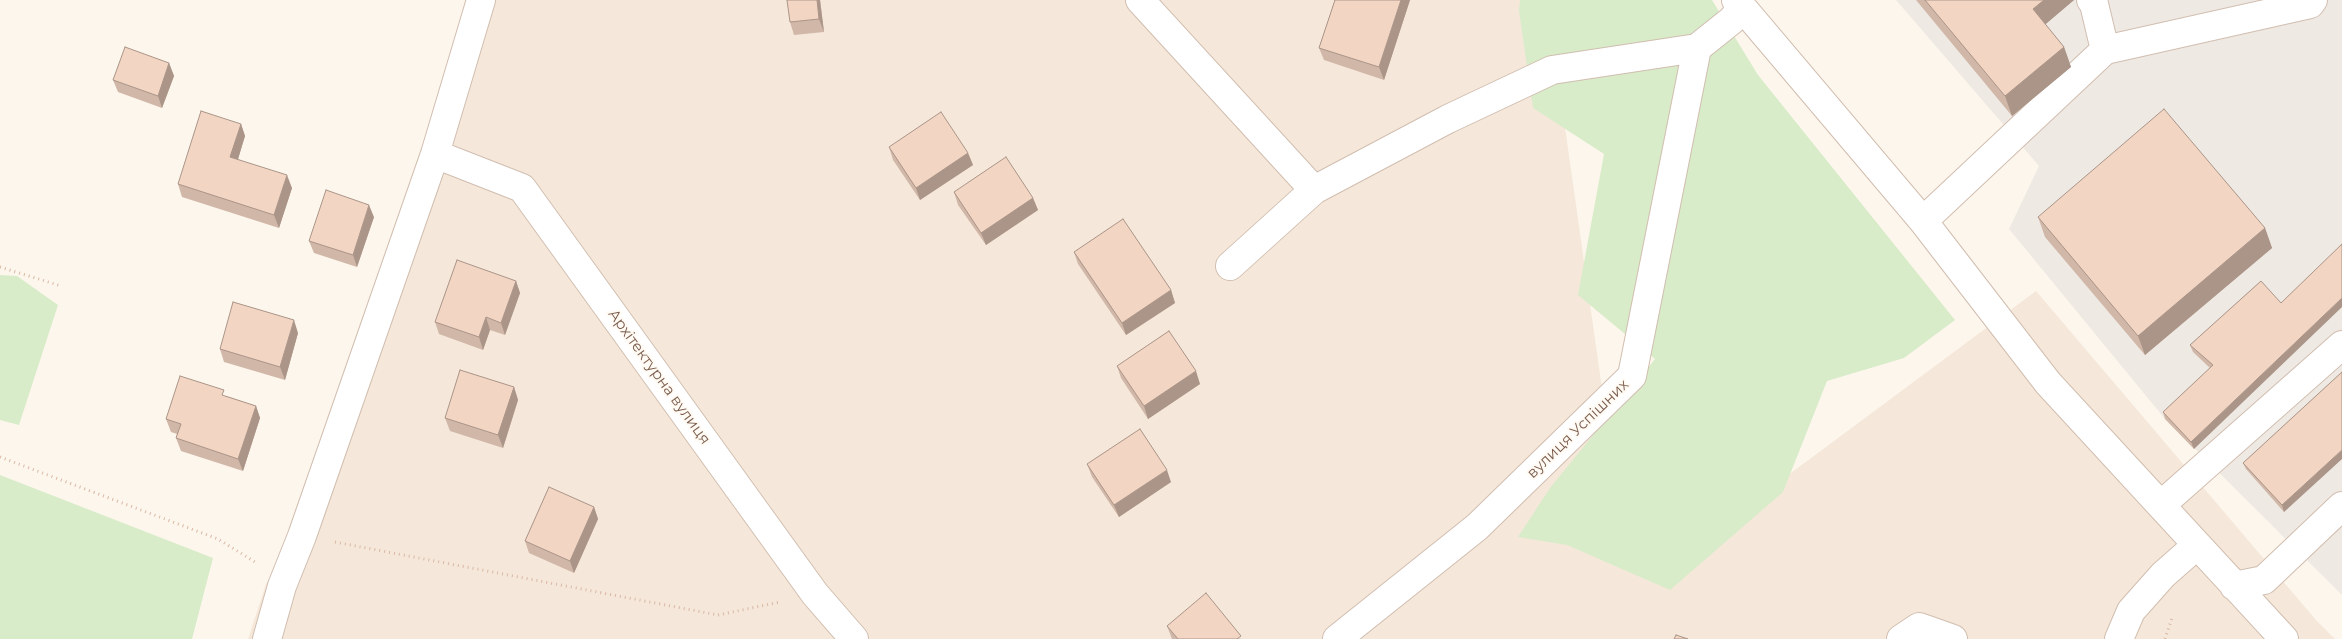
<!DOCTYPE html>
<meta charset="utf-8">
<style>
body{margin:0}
canvas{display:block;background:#fdf6ec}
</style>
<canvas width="2342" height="639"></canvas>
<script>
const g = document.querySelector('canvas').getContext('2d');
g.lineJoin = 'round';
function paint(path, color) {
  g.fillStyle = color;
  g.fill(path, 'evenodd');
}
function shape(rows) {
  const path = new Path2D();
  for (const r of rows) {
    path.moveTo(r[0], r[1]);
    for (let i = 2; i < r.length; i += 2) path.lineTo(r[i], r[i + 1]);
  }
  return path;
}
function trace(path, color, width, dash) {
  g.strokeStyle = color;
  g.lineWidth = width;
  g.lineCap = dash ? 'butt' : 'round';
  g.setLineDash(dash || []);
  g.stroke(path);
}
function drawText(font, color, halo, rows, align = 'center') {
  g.font = font + ' Montserrat,sans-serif';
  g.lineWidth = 4;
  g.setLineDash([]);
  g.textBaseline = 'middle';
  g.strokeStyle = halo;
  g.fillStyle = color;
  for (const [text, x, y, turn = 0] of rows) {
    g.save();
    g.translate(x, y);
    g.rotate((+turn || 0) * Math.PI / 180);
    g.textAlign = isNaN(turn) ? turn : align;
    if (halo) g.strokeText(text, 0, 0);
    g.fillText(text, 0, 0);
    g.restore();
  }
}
paint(shape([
 [469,0,1547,0,1608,431,1733,516,2036,291,2316,620,2335,639,248,639,266,584,287,552,424,147]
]), '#f5e8da');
paint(shape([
 [1896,0,2342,0,2342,595,2165,419,2009,229,2039,166]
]), '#efe9e4');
paint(shape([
 [1520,0,1712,0,1758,75,1955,320,1904,358,1827,381,1783,492,1670,590,1567,545,1518,537,1550,488,1655,359,1578,295,1604,154,1533,108,1519,11],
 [0,275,17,276,58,305,19,425,0,420],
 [0,475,213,558,192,639,0,639]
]), '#d8ecc9');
const minor = shape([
 [1140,0,1314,190],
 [1736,0,1923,221,2048,383,2284,639],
 [2091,0,2094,4,2105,50],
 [435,154,522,188,815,594,854,639],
 [1923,221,2105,50,2310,4,2313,0],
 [1230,266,1314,190,1448,119,1552,70,1697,48],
 [2161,505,2342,345],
 [2234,586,2264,580,2342,506],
 [267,639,282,586,302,536,435,154,481,0],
 [1337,639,1477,527,1632,376,1697,48,1732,20,1742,7],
 [1901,639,1919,627,1953,639],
 [2119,639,2131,611,2163,575,2197,545]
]);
trace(minor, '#d1beb0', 30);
trace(shape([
 [0,267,61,286],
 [0,457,218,539,255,562],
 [335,542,718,615,780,602],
 [2165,639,2172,618]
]), '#d9b8a5', 3, [1, 4]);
trace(minor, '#fff', 28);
paint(shape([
 [820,0,824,32,794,35,790,22],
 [1335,0,1410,0,1384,80,1324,60,1319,48],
 [1916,0,2074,0,2045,24,2064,47,2071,67,2012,116],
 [169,63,174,76,162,108,118,92,113,80],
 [241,124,245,136,238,159,292,188,279,228,182,197,178,184],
 [889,147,968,153,973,165,920,200,893,160],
 [954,192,1033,198,1038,210,986,245,958,205],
 [374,217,357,267,314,253,309,241],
 [2038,217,2265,228,2272,248,2145,355,2045,237],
 [1074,252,1171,290,1175,303,1126,335,1078,264],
 [516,281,520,293,505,335,490,330,483,350,439,334,435,322],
 [2261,281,2194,449,2165,419,2163,412,2210,368,2193,352,2190,345],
 [298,333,285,380,224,362,220,349],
 [1117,366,1200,384,1148,419,1121,378],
 [2342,372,2284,512,2246,469,2243,463],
 [514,387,518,400,503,448,450,431,445,418],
 [226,396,256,406,260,418,243,471,181,451,176,438,177,434,171,432,166,419],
 [1087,464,1171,482,1119,517,1092,477],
 [594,507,598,519,574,573,529,553,525,541],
 [1167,626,1242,639,1172,639]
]), '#d1b7a8');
paint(shape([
 [817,0,820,0,824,32,819,19],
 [1401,0,1410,0,1384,80,1379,67],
 [2044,0,2074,0,2040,29,2033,9],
 [2064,47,2071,67,2012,116,2005,96],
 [169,63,174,76,162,108,158,96],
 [241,124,245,136,235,169,230,157],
 [968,153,973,165,920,200,916,188],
 [287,175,292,188,279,228,274,215],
 [1033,198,1038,210,986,245,981,233],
 [369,205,374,217,357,267,353,255],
 [2265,228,2272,248,2145,355,2138,336],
 [516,281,520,293,505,335,501,323],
 [1171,290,1175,303,1126,335,1122,323],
 [2342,298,2342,307,2194,449,2191,442],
 [486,317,490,330,483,350,479,337],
 [294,320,298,333,285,380,280,367],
 [1196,371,1200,384,1148,419,1144,406],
 [514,387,518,400,503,448,498,435],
 [256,406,260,418,243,471,238,459],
 [2342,450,2342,459,2284,512,2282,505],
 [1167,470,1171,482,1119,517,1114,505],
 [594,507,598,519,574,573,570,561]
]), '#aa9588');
const building = shape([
 [787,0,817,0,819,19,790,22,787,0],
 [1335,0,1401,0,1379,67,1319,48,1335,0],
 [1925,0,2044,0,2033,9,2064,47,2005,96,1925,0],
 [125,47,169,63,158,96,113,80,125,47],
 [2164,109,2265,228,2138,336,2038,217,2164,109],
 [201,111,241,124,230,157,287,175,274,215,178,184,201,111],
 [941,112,968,153,916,188,889,147,941,112],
 [1006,157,1033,198,981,233,954,192,1006,157],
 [326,190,369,205,353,255,309,241,326,190],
 [1123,219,1171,290,1122,323,1074,252,1123,219],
 [2342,244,2342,298,2191,442,2163,412,2213,365,2190,345,2261,281,2281,303,2342,244],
 [457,260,516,281,501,323,486,317,479,337,435,322,457,260],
 [233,302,294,320,280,367,220,349,233,302],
 [1169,331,1196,371,1144,406,1117,366,1169,331],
 [460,370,514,387,498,435,445,418,460,370],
 [2342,372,2342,450,2282,505,2243,463,2342,372],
 [180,376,224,390,222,395,256,406,238,459,176,438,181,424,166,419,180,376],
 [1140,429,1167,470,1114,505,1087,464,1140,429],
 [549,487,594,507,570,561,525,541,549,487],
 [1206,593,1241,636,1237,639,1178,639,1167,626,1206,593],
 [1676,635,1688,639,1674,639,1676,635]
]);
paint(building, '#f3d5c3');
trace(building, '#aa9588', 1);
drawText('15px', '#7a5c4d', '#fffaf3', [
 ["Архітектурна вулиця",659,377,54],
 ["вулиця Успішних",1578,429,-44]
]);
</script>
